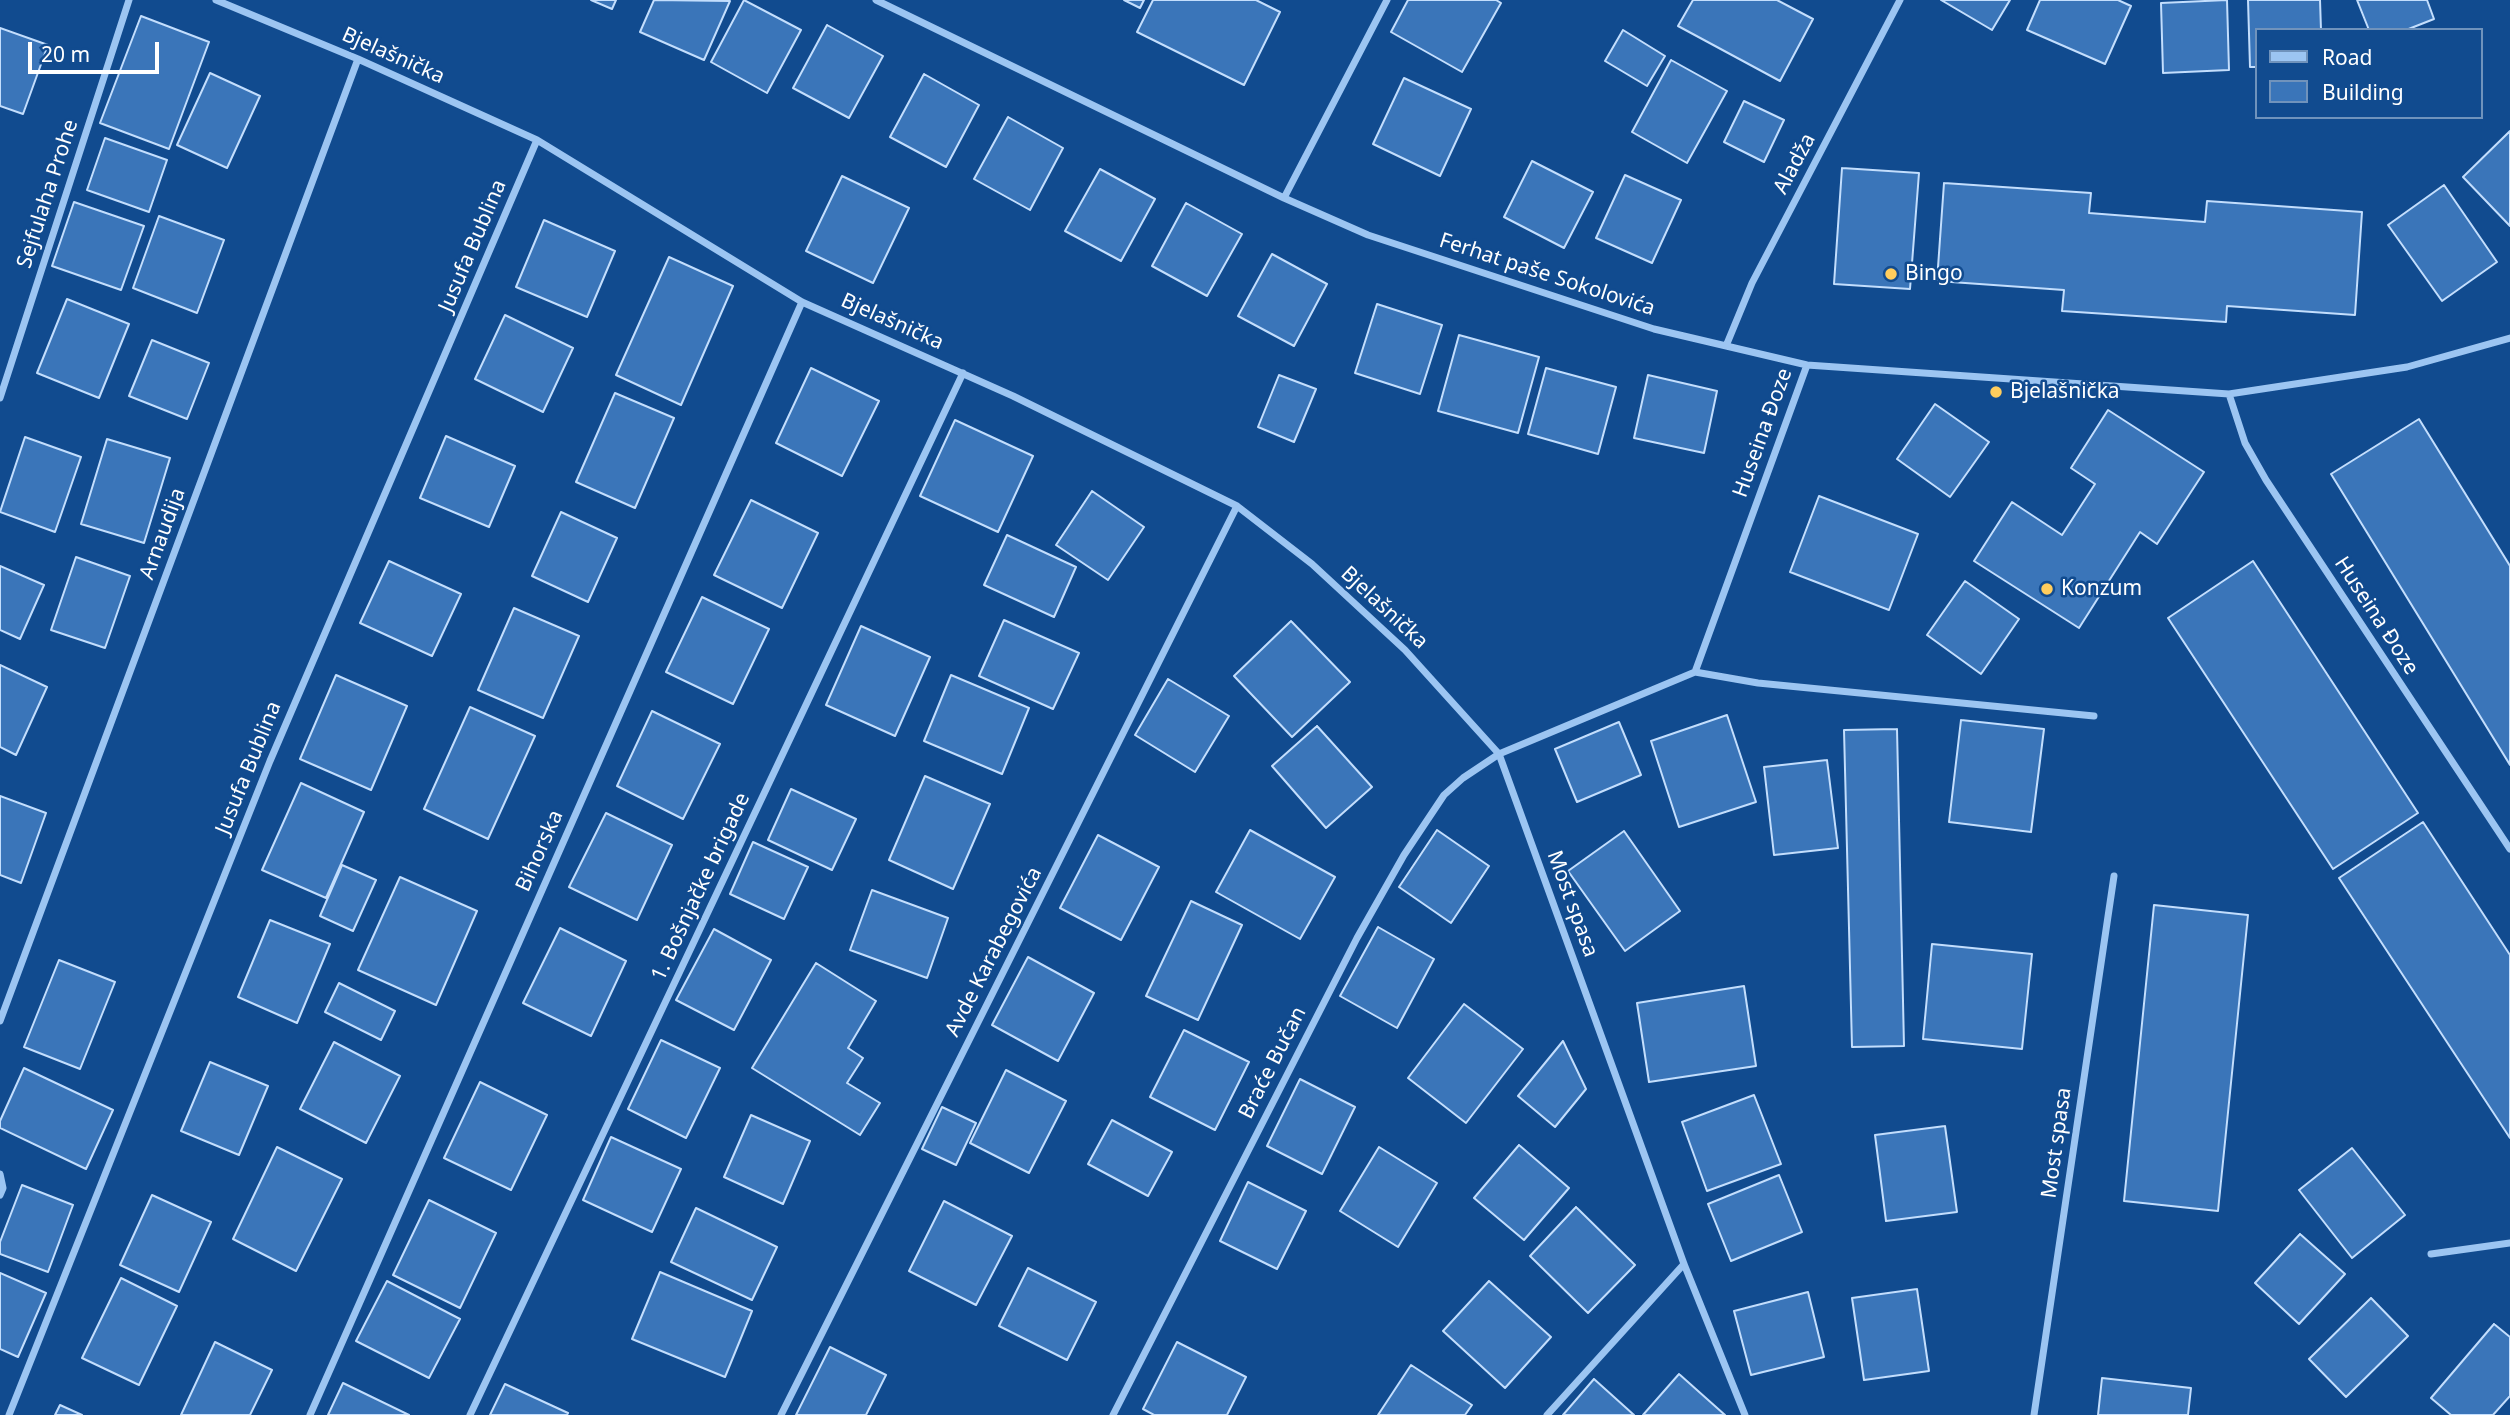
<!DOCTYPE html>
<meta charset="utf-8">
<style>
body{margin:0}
#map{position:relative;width:2510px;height:1415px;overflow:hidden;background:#114b8f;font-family:"Noto Sans",sans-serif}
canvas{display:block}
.legend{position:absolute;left:2255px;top:28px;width:228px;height:91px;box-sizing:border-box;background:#114b8f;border:2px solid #7093bc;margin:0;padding:9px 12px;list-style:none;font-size:21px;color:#fff}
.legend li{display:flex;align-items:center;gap:14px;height:35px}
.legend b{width:35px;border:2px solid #7093bc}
.scale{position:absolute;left:28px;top:42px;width:131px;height:32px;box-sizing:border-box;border:4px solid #fff;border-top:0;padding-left:9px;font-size:21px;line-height:24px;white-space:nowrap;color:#fff;-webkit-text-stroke:5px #114b8f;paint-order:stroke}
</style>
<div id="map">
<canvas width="2510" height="1415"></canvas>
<ul class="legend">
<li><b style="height:9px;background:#9cc5f2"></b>Road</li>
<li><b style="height:19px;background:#3a75b9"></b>Building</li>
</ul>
<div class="scale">20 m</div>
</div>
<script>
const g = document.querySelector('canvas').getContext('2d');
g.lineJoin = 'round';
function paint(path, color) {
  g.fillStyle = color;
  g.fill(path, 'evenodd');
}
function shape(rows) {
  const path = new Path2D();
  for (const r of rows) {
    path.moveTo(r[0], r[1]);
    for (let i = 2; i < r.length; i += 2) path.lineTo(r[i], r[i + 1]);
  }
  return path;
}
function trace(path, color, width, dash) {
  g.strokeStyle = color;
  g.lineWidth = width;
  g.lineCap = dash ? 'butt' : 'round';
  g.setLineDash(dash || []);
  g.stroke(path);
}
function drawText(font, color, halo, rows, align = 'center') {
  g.font = font + ' "Noto Sans",sans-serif';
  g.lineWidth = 5;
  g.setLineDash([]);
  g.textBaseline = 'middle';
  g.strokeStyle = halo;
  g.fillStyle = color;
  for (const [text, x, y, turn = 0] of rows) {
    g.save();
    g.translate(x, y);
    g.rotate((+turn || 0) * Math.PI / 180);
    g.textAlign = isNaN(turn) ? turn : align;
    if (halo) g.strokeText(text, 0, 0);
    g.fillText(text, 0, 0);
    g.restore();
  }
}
const building = shape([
 [591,0,616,0,612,9,591,0],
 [654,0,730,1,704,60,640,32,654,0],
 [744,0,801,30,767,93,711,62,744,0],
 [1124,0,1144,0,1140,8,1124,0],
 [1153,0,1256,0,1280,12,1244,85,1137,32,1153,0],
 [1408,0,1496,0,1501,3,1462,72,1391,32,1408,0],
 [1693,0,1777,0,1813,19,1780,81,1678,26,1693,0],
 [1941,0,2010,0,1992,30,1941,0],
 [2040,0,2118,0,2131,6,2105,64,2027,30,2040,0],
 [2227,0,2229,70,2163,73,2161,3,2227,0],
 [2248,0,2320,0,2321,30,2256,30,2256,67,2250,67,2248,0],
 [2357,0,2427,0,2434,19,2406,30,2369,30,2357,0],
 [141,16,209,42,169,149,100,123,141,16],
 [827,25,883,56,849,118,793,88,827,25],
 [0,28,48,45,23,114,0,106,0,28],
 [1623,30,1665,56,1647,86,1605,61,1623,30],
 [1671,60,1727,91,1687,163,1632,132,1671,60],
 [210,73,260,96,227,168,177,145,210,73],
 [924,74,979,105,946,167,890,137,924,74],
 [1404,78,1471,109,1440,176,1373,144,1404,78],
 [1744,101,1784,120,1764,162,1724,142,1744,101],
 [1008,117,1063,148,1030,210,974,179,1008,117],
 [2510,131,2510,226,2463,177,2510,131],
 [105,138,167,160,149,212,87,190,105,138],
 [1532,161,1593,192,1564,248,1504,217,1532,161],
 [1842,168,1919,173,1910,289,1834,284,1842,168],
 [1100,169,1155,199,1121,261,1065,231,1100,169],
 [1625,175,1681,200,1652,263,1596,238,1625,175],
 [842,176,909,208,873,283,806,251,842,176],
 [1944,183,2091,193,2089,213,2205,222,2207,201,2362,212,2355,315,2227,306,2226,322,2062,311,2064,290,1937,281,1944,183],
 [2444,185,2497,262,2442,301,2388,225,2444,185],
 [74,202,144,226,121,290,52,266,74,202],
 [1186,203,1242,234,1207,296,1152,266,1186,203],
 [159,216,224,240,197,313,133,288,159,216],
 [544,220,615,251,587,317,516,287,544,220],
 [1272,254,1327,284,1294,346,1238,316,1272,254],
 [669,257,733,286,681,405,616,375,669,257],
 [67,299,129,324,99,398,37,373,67,299],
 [1377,304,1442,325,1420,394,1355,373,1377,304],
 [505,315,573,348,543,412,475,379,505,315],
 [1459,335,1539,357,1518,433,1438,411,1459,335],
 [152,340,209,363,187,419,129,396,152,340],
 [811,368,879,401,842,476,776,443,811,368],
 [1546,368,1616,387,1598,454,1528,434,1546,368],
 [1279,375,1316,389,1294,442,1258,427,1279,375],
 [1648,375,1717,391,1704,453,1634,438,1648,375],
 [615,393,674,418,635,508,576,482,615,393],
 [1935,404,1989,442,1950,497,1897,459,1935,404],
 [2108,410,2204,472,2157,544,2140,532,2079,628,1974,561,2012,502,2062,535,2095,484,2071,468,2108,410],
 [2419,419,2510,566,2510,765,2331,474,2419,419],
 [955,420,1033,456,998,532,920,496,955,420],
 [446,436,515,466,489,527,420,498,446,436],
 [25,437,81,457,55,532,0,512,25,437],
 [107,439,170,458,144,543,81,524,107,439],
 [1092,491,1144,527,1108,580,1056,545,1092,491],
 [1819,496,1918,534,1889,610,1790,572,1819,496],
 [751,500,818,533,782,608,714,575,751,500],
 [561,512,617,538,588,602,532,576,561,512],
 [1007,535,1076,567,1054,617,984,585,1007,535],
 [76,557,130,576,105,648,51,630,76,557],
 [389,561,461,594,432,656,360,623,389,561],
 [2253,561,2418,813,2333,869,2168,618,2253,561],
 [0,566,44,585,20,639,0,630,0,566],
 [1965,581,2019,619,1981,674,1927,635,1965,581],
 [702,597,769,629,733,704,666,672,702,597],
 [514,608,579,636,543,718,478,690,514,608],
 [1004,620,1079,653,1053,709,979,676,1004,620],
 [1291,621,1350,682,1292,737,1234,676,1291,621],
 [861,626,930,657,895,736,826,705,861,626],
 [0,665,47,687,16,755,0,747,0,665],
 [336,675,407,706,371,790,300,759,336,675],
 [951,675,1029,708,1002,774,924,741,951,675],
 [1168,679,1229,716,1195,772,1135,735,1168,679],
 [470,707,535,736,488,839,424,809,470,707],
 [652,711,720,744,683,819,617,786,652,711],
 [1727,715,1756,802,1679,827,1651,741,1727,715],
 [1961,720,2044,729,2031,832,1949,822,1961,720],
 [1619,722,1641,775,1577,802,1555,749,1619,722],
 [1317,726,1372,787,1326,828,1272,766,1317,726],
 [1897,729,1904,1046,1852,1047,1844,730,1897,729],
 [1827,760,1838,848,1774,855,1764,767,1827,760],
 [925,776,990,804,953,889,889,860,925,776],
 [301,783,364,812,326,898,262,870,301,783],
 [791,789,856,819,832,870,768,840,791,789],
 [0,796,46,813,21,883,0,875,0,796],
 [606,813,672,845,637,920,569,887,606,813],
 [2423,822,2510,955,2510,1138,2339,878,2423,822],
 [1250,830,1335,877,1300,939,1216,892,1250,830],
 [1437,830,1489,866,1451,923,1399,887,1437,830],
 [1624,831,1680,911,1625,951,1568,871,1624,831],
 [1098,835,1159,867,1121,940,1060,908,1098,835],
 [753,842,808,867,784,919,730,894,753,842],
 [342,865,376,880,353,931,320,916,342,865],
 [400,877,477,911,436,1005,358,970,400,877],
 [872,890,948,918,927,978,850,950,872,890],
 [1191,901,1242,925,1198,1020,1146,996,1191,901],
 [2154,905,2248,915,2218,1211,2124,1201,2154,905],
 [270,920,330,944,297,1023,238,997,270,920],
 [1378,927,1434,959,1397,1028,1340,996,1378,927],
 [560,928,626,961,591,1036,523,1003,560,928],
 [714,929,771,960,734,1030,676,1000,714,929],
 [1932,944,2032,954,2022,1049,1923,1039,1932,944],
 [1028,957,1094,993,1058,1061,992,1025,1028,957],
 [59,960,115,982,80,1069,24,1047,59,960],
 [816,963,876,1001,848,1048,863,1058,847,1083,880,1103,860,1135,752,1068,816,963],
 [339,983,395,1011,381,1040,325,1012,339,983],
 [1744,986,1756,1066,1649,1082,1637,1003,1744,986],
 [1464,1004,1523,1049,1466,1123,1408,1078,1464,1004],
 [1184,1030,1249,1062,1215,1130,1150,1097,1184,1030],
 [661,1040,720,1068,686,1138,628,1109,661,1040],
 [1563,1041,1586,1089,1555,1127,1518,1096,1563,1041],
 [334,1042,400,1076,366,1143,300,1109,334,1042],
 [210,1062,268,1086,239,1155,181,1131,210,1062],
 [24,1068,113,1110,86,1169,0,1128,0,1121,24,1068],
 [1006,1070,1066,1101,1029,1173,970,1143,1006,1070],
 [1300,1079,1355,1107,1322,1174,1267,1146,1300,1079],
 [480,1082,547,1115,511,1190,444,1158,480,1082],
 [1754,1095,1781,1164,1707,1191,1682,1122,1754,1095],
 [942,1107,976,1123,956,1165,922,1149,942,1107],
 [751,1115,810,1141,783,1204,724,1177,751,1115],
 [1112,1120,1172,1152,1148,1196,1088,1164,1112,1120],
 [1945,1126,1957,1212,1886,1221,1875,1135,1945,1126],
 [611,1137,681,1169,652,1232,583,1200,611,1137],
 [1519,1145,1569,1188,1524,1240,1474,1198,1519,1145],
 [277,1147,342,1179,296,1271,233,1239,277,1147],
 [1379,1147,1437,1183,1398,1247,1340,1211,1379,1147],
 [2352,1148,2405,1215,2352,1258,2299,1190,2352,1148],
 [1779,1175,1802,1232,1731,1261,1708,1204,1779,1175],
 [1248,1182,1306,1211,1277,1269,1220,1241,1248,1182],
 [22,1185,73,1205,48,1272,0,1254,0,1242,22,1185],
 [152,1195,211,1222,179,1292,120,1265,152,1195],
 [429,1200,496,1233,460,1308,393,1275,429,1200],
 [944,1201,1012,1236,976,1305,909,1271,944,1201],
 [1576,1207,1635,1265,1588,1313,1530,1256,1576,1207],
 [696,1208,777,1247,752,1300,671,1262,696,1208],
 [2300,1234,2345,1274,2299,1324,2255,1283,2300,1234],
 [1028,1268,1096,1302,1067,1360,999,1326,1028,1268],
 [660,1272,752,1311,725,1377,632,1339,660,1272],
 [0,1273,46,1293,18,1357,0,1349,0,1273],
 [121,1278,177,1306,139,1385,82,1358,121,1278],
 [387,1281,460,1319,429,1378,356,1341,387,1281],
 [1489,1281,1551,1337,1505,1388,1443,1331,1489,1281],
 [1917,1289,1929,1371,1864,1380,1852,1298,1917,1289],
 [1808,1292,1824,1357,1751,1375,1734,1311,1808,1292],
 [2371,1298,2408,1336,2346,1397,2309,1359,2371,1298],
 [2494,1324,2510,1337,2510,1396,2493,1415,2451,1415,2431,1398,2494,1324],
 [215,1342,272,1370,250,1415,181,1415,215,1342],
 [1177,1342,1246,1377,1227,1415,1154,1415,1143,1409,1177,1342],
 [830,1347,886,1375,866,1415,796,1415,830,1347],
 [1411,1365,1472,1405,1465,1415,1378,1415,1411,1365],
 [1679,1374,1725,1415,1643,1415,1679,1374],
 [2102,1378,2191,1388,2188,1415,2098,1415,2102,1378],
 [1594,1379,1634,1415,1563,1415,1594,1379],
 [343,1383,409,1415,328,1415,343,1383],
 [505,1384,568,1413,567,1415,490,1415,505,1384],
 [60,1405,82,1415,55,1415,60,1405]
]);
paint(building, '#3a75b9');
trace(building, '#c3defd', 2);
trace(shape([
 [216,0,358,59,537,140,802,302,1013,396,1237,506,1312,564,1405,650,1499,754,1684,1264,1745,1415],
 [876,0,1284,198,1368,235,1654,329,1807,365,2229,394,2407,367,2510,338],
 [1284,198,1387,0],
 [1726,346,1752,283,1900,0],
 [2229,394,2245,443,2266,480,2510,849],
 [0,398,129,0],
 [1695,672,1758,683,2094,716],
 [0,1021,358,59],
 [0,1174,3,1188,0,1195],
 [2431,1254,2510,1243],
 [9,1415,270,761,537,140],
 [310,1415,802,302],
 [470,1415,963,373],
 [781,1415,1237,506],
 [1113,1415,1357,938,1404,855,1444,795,1463,778,1499,754,1695,672,1807,365],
 [1547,1415,1684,1264],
 [2034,1415,2114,876]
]), '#9cc5f2', 7);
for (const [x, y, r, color] of [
 [1891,274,7,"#ffcd5d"],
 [1996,392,7,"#ffcd5d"],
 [2047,589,7,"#ffcd5d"]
]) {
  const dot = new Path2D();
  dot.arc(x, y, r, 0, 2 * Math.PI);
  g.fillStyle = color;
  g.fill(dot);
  trace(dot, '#114b8f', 2.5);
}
drawText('21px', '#fff', '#114b8f', [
 ["Bjelašnička",393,56,24],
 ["Aladža",1795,164,-62],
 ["Sejfulaha Prohe",48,194,-72],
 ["Jusufa Bublina",473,246,-67],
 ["Ferhat paše Sokolovića",1547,275,18],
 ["Bjelašnička",892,322,24],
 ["Huseina Đoze",1763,433,-70],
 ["Arnaudija",163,534,-70],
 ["Bjelašnička",1384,608,43],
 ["Huseina Đoze",2376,616,57],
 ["Jusufa Bublina",249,768,-68],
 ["Bihorska",540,851,-66],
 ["1. Bošnjačke brigade",701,887,-65],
 ["Most spasa",1572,904,70],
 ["Avde Karabegovića",994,952,-63],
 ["Braće Bučan",1273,1063,-63],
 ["Most spasa",2057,1143,-82]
]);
drawText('21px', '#fff', '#114b8f', [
 ["Bingo",1905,274],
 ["Bjelašnička",2010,392],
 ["Konzum",2061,589]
], 'left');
</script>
